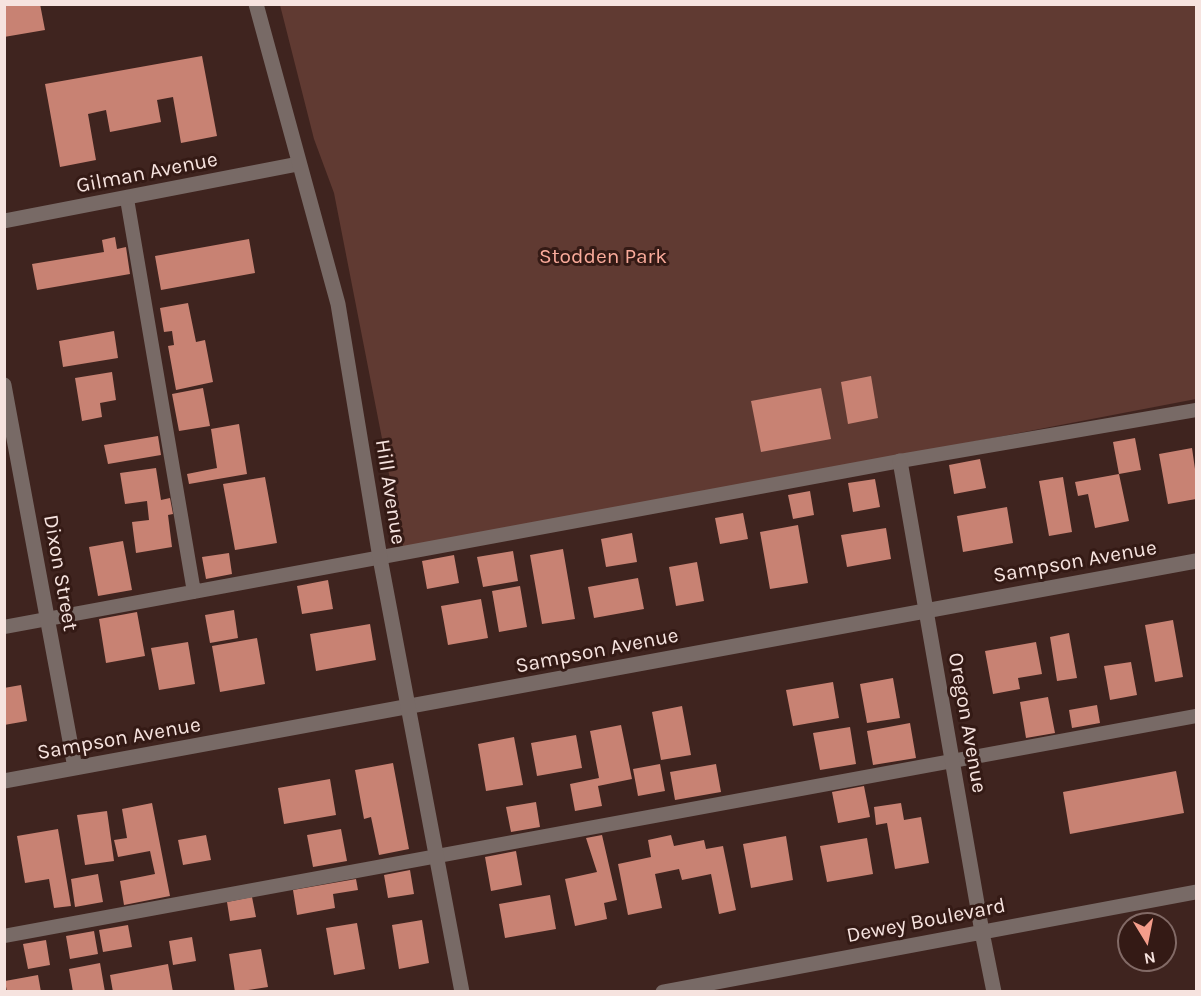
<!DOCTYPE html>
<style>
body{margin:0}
#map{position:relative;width:1201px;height:996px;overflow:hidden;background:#3f241f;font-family:Karla,sans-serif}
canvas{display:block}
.frame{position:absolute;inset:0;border:6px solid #f6e3df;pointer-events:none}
.north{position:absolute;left:1117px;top:912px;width:60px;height:60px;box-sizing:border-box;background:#341a15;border:2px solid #826a66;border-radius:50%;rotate:170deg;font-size:16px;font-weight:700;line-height:24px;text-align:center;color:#f6e3df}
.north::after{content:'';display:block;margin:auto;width:21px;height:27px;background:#f49d8b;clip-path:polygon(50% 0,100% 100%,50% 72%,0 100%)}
</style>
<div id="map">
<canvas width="1201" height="996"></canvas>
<div class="frame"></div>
<div class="north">N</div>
</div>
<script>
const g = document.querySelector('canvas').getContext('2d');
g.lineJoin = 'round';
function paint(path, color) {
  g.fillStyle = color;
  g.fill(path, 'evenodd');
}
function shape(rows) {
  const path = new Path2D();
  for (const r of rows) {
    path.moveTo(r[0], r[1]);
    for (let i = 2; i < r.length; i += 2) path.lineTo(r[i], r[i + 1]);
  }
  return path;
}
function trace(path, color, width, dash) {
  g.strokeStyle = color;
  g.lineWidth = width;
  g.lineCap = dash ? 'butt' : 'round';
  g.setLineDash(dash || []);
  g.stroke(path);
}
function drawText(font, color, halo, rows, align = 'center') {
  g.font = font + ' Karla,sans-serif';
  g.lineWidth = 6;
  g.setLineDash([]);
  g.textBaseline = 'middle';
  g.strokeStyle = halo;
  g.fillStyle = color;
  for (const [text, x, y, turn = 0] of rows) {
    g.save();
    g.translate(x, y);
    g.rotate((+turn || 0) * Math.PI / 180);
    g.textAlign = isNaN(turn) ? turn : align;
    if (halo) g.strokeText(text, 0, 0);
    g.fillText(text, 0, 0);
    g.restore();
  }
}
paint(shape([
 [280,5,1196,5,1196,399,404,551,334,193,314,139]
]), '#603a32');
paint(shape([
 [4,4,40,4,45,30,4,37],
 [202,56,217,136,181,143,173,97,157,100,161,122,110,132,106,110,88,114,96,160,60,167,45,84],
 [115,237,117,249,126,247,130,274,37,290,32,264,104,252,102,240],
 [249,239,255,273,161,290,155,256],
 [188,303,196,342,205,340,213,382,176,390,168,346,174,345,172,331,164,332,160,308],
 [114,331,118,358,63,367,59,341],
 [112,372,116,400,100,403,102,417,82,421,75,378],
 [871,376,878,418,848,424,841,382],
 [203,388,210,426,179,431,172,394],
 [821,388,831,439,761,452,751,401],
 [239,424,247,474,189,484,187,474,217,468,211,429],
 [158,436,161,455,108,464,104,445],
 [1135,438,1141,470,1119,474,1113,442],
 [1192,448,1196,476,1196,499,1168,504,1159,454],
 [980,459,986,488,954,494,949,465],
 [156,468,161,500,170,498,173,514,168,515,172,547,136,553,132,522,149,520,147,501,125,504,120,473],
 [1119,474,1129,521,1095,528,1088,494,1078,496,1075,482],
 [265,477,277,543,235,550,223,484],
 [1063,477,1072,532,1049,536,1039,481],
 [875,479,880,507,853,512,848,483],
 [810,491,814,515,793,519,788,495],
 [1007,507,1013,543,963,552,957,516],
 [743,513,748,539,720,544,715,518],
 [798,525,808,583,770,589,760,532],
 [886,528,891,559,847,567,841,535],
 [632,533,637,562,606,567,601,539],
 [123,541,132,590,98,596,89,547],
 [563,549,575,619,542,624,530,555],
 [513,551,518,581,483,587,477,557],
 [229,553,232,574,206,579,202,557],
 [454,555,459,583,427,589,422,561],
 [697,562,704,601,676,606,669,567],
 [638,578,644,609,594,618,588,587],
 [328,580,333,609,302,614,297,586],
 [520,586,527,627,499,632,492,591],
 [481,599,488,638,448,645,441,606],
 [234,610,238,638,210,643,205,615],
 [137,612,145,656,106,663,99,619],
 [1173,620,1183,677,1155,682,1145,625],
 [370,624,376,660,316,671,310,634],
 [1069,633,1077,678,1057,681,1050,637],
 [257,638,265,684,220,692,212,646],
 [188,642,195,684,159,690,151,648],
 [1036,642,1042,674,1018,678,1020,689,993,694,985,651],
 [1131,662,1137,695,1110,700,1104,666],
 [893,678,900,718,867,723,860,684],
 [833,682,839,718,793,726,786,690],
 [21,685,27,721,4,725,4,688],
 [1048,697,1055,733,1026,738,1020,702],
 [1097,705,1100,723,1072,728,1069,710],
 [682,706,691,755,661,760,652,712],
 [910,723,916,758,873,765,867,731],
 [621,725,632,779,598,786,602,806,575,811,570,784,599,778,590,731],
 [850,727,856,764,820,770,813,733],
 [576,735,582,768,537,776,531,743],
 [514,737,523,785,486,791,478,744],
 [393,763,409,849,379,855,371,817,364,819,355,770],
 [660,764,665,791,638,796,633,769],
 [716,764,721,792,675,800,670,772],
 [1176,771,1184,813,1070,834,1063,792],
 [330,779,336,815,284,824,278,788],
 [864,786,870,817,838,823,832,792],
 [536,802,540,827,511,832,506,807],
 [152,803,170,896,124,905,120,881,155,874,150,851,118,857,114,840,127,838,122,809],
 [901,803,904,820,921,817,929,863,895,869,887,823,876,825,874,807],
 [107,811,114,861,85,865,77,815],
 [58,829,71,906,54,908,49,879,25,883,17,836],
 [341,829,347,861,313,867,307,835],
 [206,835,211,860,183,865,178,840],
 [602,835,617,900,604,903,607,919,575,926,565,879,597,872,586,838],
 [671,835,674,846,704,840,706,849,723,846,736,910,719,914,711,874,682,880,679,869,655,874,662,908,628,915,618,864,651,857,648,840],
 [786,836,793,880,751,888,743,844],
 [867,838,873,874,827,882,820,846],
 [516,851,522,885,491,891,485,857],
 [410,870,414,894,388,898,384,875],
 [98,874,103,902,75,907,71,879],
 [356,879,358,890,333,894,335,908,297,915,293,890],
 [550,895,556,929,505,938,499,904],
 [252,897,256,917,230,921,227,902],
 [422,920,429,963,399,969,392,925],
 [357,923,365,969,334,975,326,928],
 [128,925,132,947,103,952,99,930],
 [94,931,98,954,70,959,66,936],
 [192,937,196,961,173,965,169,941],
 [46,940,50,965,28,969,23,944],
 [261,949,268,987,235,992,229,954],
 [100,963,105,992,73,992,69,969],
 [168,964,173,992,113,992,110,975],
 [38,975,41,992,7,992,5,981]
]), '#c88273');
trace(shape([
 [127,199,194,592],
 [4,627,900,461,1196,410],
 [4,936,1196,716]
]), '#786a66', 14);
trace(shape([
 [4,221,298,164],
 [4,385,75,768],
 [900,461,982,932],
 [4,781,1196,561]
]), '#786a66', 15);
trace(shape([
 [256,4,338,304,380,558,462,992],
 [982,932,994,992],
 [663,992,1196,892]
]), '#786a66', 15);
drawText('21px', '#f6e3df', '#341a15', [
 ["Gilman Avenue",147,173,-11],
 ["Hill Avenue",390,492,81],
 ["Sampson Avenue",1075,562,-10],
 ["Dixon Street",60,573,80],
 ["Sampson Avenue",597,651,-11],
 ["Oregon Avenue",967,723,80],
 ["Sampson Avenue",119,739,-10],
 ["Dewey Boulevard",926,921,-11]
]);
drawText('21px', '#faab9b', '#341a15', [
 ["Stodden Park",603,257]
]);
</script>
